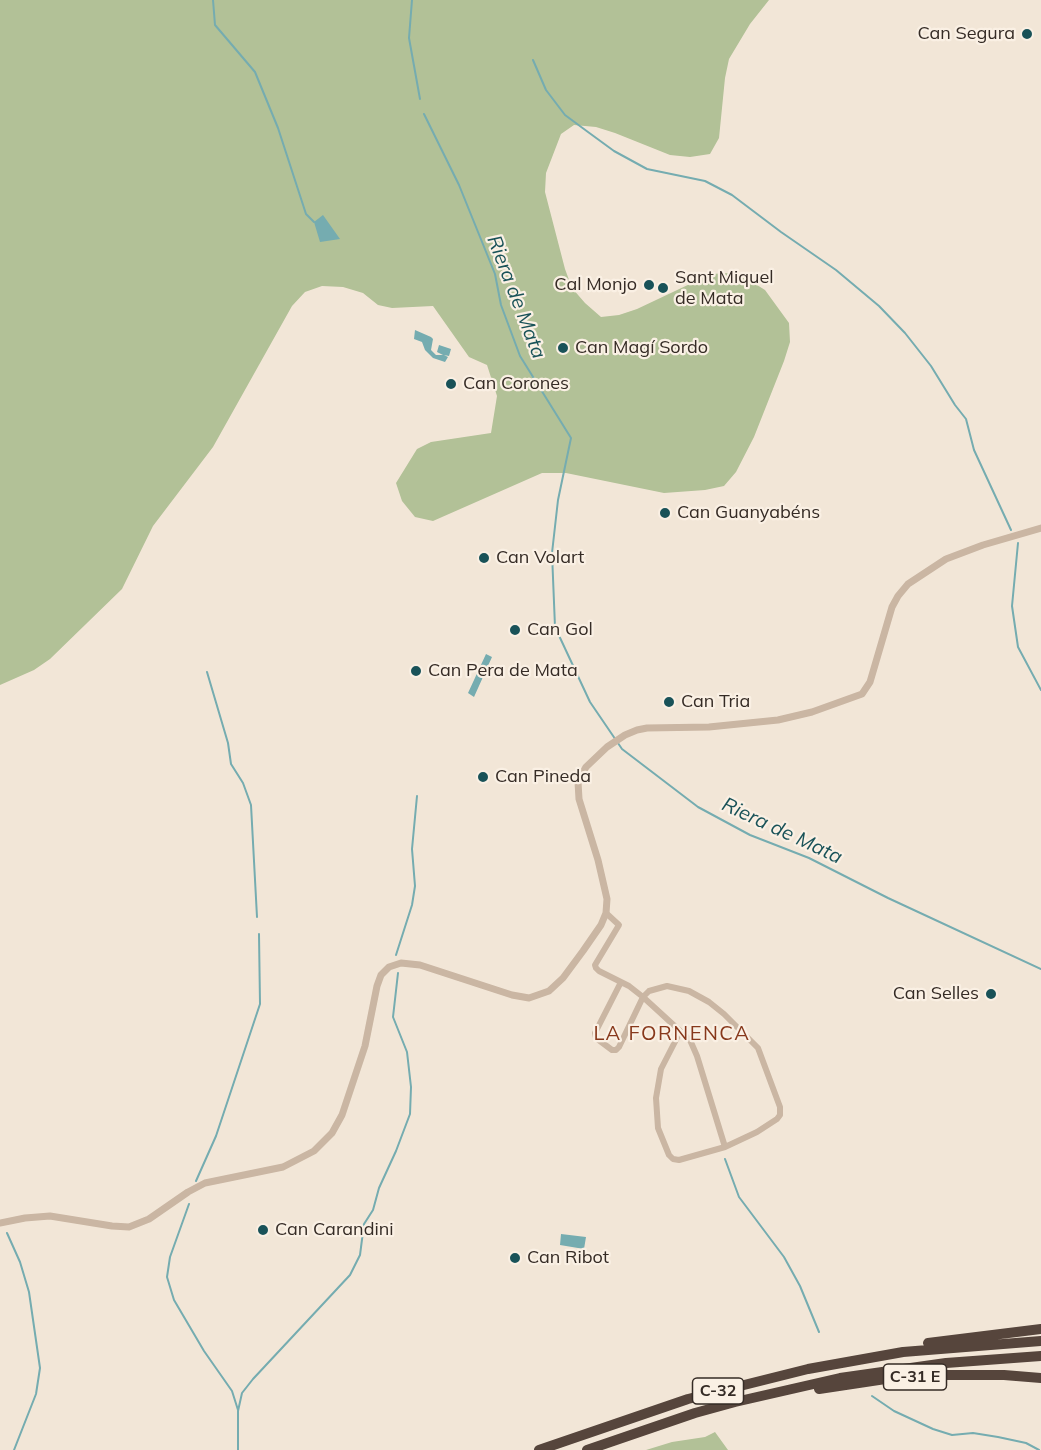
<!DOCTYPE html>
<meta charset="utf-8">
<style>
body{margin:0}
canvas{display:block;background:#f2e6d7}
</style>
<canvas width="1041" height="1450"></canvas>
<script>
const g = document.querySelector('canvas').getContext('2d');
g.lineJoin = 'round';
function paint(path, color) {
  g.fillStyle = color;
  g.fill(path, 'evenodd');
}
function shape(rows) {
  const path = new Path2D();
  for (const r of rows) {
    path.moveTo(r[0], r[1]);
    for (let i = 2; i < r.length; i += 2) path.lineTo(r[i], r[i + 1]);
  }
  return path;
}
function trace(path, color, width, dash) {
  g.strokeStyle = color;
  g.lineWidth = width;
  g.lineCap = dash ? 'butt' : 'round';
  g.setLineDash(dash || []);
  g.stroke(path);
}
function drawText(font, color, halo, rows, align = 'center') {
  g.font = font + ' Mulish,sans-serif';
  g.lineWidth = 4.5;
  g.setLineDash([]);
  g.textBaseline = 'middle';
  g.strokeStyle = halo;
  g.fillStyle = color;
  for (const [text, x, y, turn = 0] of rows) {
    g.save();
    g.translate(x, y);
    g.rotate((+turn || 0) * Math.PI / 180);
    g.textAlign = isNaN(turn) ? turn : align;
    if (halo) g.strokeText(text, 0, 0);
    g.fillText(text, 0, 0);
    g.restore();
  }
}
paint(shape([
 [0,0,769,0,750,24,729,59,725,78,719,138,710,154,690,157,670,155,615,133,596,127,574,125,561,134,546,173,545,192,565,269,572,288,585,303,601,317,619,315,637,309,711,274,730,273,749,280,765,290,789,323,790,342,784,361,754,437,736,472,724,486,705,490,664,493,566,473,542,473,433,521,415,517,402,501,396,483,417,449,431,442,491,433,497,396,487,365,469,357,433,306,392,308,378,305,363,293,343,287,322,286,305,292,292,306,213,447,153,526,122,589,50,659,34,670,0,685],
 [715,1432,728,1450,646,1450,672,1442,705,1437]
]), '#b2c197');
paint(shape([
 [323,215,340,239,320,242,314,222],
 [415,330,431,337,433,339,431,350,436,355,443,355,437,352,439,345,451,349,449,356,444,355,448,357,445,362,433,358,425,350,422,342,414,339],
 [486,654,492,657,474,697,468,693],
 [561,1234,586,1237,584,1249,560,1245]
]), '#75acb0');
trace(shape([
 [213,0,215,25,255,72,278,128,306,214,314,222],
 [412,0,409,38,420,99],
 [533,60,546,90,565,115,588,132,614,151,647,169,705,181,732,195,781,232,836,270,879,306,905,333,931,366,955,405,966,419,974,450,1011,530],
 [424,114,459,185,495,274,501,305,520,356,571,438,558,500,552,553,555,627,590,702,622,749,698,807,750,835,809,858,888,898,1041,969],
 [1018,543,1012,606,1018,647,1041,690],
 [207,672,228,743,231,764,243,783,251,805,257,917],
 [396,955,412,905,415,886,412,849,417,796],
 [725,1159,739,1197,784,1257,800,1286,819,1332],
 [196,1181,216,1136,260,1004,259,934],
 [189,1204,170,1257,167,1277,174,1300,204,1351,232,1391,238,1410],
 [7,1233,20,1262,29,1292,40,1368,36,1394,14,1450],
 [872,1396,894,1411,933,1429,952,1435,973,1433,998,1437,1026,1443,1039,1450],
 [238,1450,238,1411,242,1393,253,1379,350,1275,360,1255,364,1224,373,1210,379,1188,396,1151,410,1114,411,1087,407,1052,393,1017,398,973]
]), '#75acb0', 2);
trace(shape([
 [606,913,619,925,595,965,596,968,599,971,629,986,643,997,690,1040,697,1056,725,1147],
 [621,982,595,1033,596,1038,612,1050,616,1050,619,1047,643,997,649,991,667,986,689,991,709,1002,724,1014,758,1048,780,1107,780,1115,777,1119,757,1132,725,1147,679,1160,673,1159,669,1155,658,1128,656,1098,661,1069,680,1032]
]), '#cab6a3', 6);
trace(shape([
 [0,1223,25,1218,50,1216,112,1226,129,1227,149,1219,188,1192,205,1183,283,1167,314,1151,332,1133,342,1115,365,1046,377,986,381,975,389,967,401,963,420,965,512,995,529,998,549,991,563,978,583,951,601,925,606,913,607,899,598,860,579,799,578,782,586,767,607,747,625,735,637,730,647,728,709,727,778,720,812,712,862,694,870,682,892,607,898,596,908,584,946,559,983,545,1041,528]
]), '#cab6a3', 7);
trace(shape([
 [928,1343,1041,1329],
 [819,1389,892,1378,931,1375,1004,1375,1041,1378],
 [539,1450,688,1399,808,1369,903,1352,1041,1341],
 [587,1450,695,1413,735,1402,840,1378,946,1363,1041,1356]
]), '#56453c', 10);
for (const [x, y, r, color] of [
 [1027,34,6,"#195258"],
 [649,285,6,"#195258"],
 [663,288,6,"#195258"],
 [563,348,6,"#195258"],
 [451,384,6,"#195258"],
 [665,513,6,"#195258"],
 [484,558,6,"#195258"],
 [515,630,6,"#195258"],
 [416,671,6,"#195258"],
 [669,702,6,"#195258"],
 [483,777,6,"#195258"],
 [991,994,6,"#195258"],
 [263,1230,6,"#195258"],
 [515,1258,6,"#195258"]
]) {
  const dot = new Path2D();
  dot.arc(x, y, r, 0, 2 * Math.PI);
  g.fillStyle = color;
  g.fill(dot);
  trace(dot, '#faf0e4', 2);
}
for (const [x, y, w] of [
 [915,1377,63],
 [718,1391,51]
]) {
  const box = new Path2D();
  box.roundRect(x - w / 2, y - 13, w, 26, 4.5);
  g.fillStyle = '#faf0e4';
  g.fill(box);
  trace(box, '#352b25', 1.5);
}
drawText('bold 16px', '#352b25', null, [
 ["C-31 E",915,1377],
 ["C-32",718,1391]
]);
drawText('18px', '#352b25', '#faf0e4', [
 ["Can Segura",1015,34,"right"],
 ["Sant Miquel",675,278],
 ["de Mata",675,299],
 ["Cal Monjo",637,285,"right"],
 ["Can Magí Sordo",575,348],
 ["Can Corones",463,384],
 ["Can Guanyabéns",677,513],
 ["Can Volart",496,558],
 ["Can Gol",527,630],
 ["Can Pera de Mata",428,671],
 ["Can Tria",681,702],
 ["Can Pineda",495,777],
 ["Can Selles",979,994,"right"],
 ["Can Carandini",275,1230],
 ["Can Ribot",527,1258]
], 'left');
drawText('italic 20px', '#195258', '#faf0e4', [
 ["Riera de Mata",516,297,69],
 ["Riera de Mata",782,831,25]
]);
g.letterSpacing = '1.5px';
drawText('20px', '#87381b', '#faf0e4', [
 ["LA FORNENCA",672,1034]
]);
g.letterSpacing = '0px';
</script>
